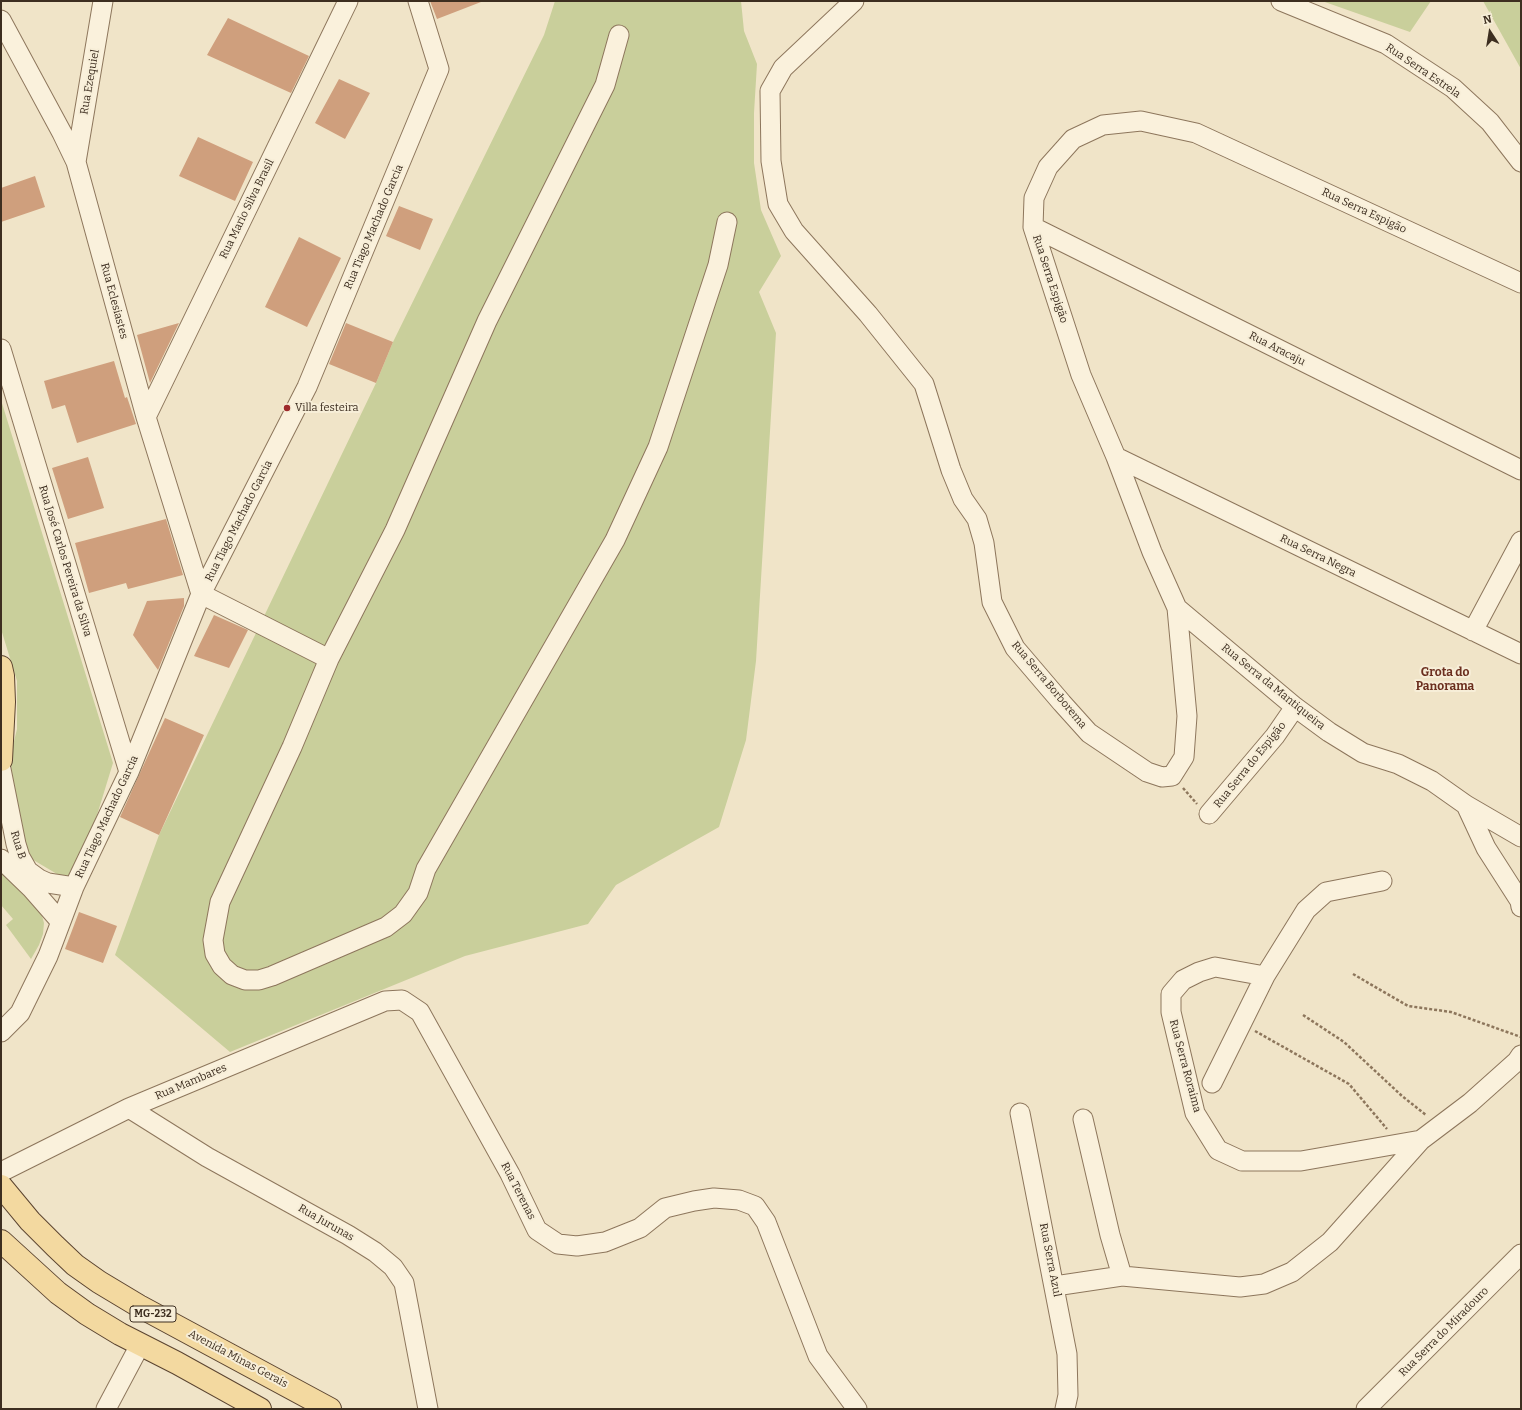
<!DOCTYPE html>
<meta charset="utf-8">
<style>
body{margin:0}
#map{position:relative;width:1522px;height:1410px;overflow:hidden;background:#f0e4c8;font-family:Bitter,serif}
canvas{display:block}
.frame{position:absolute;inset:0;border:2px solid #3d2e20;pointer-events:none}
.north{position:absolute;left:1470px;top:12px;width:40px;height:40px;-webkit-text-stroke:3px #f7eed8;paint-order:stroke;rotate:348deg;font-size:11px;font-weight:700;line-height:16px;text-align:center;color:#3d2e20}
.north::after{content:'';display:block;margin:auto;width:14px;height:18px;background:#3d2e20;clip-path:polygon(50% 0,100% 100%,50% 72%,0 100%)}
</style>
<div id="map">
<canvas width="1522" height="1410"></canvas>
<div class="frame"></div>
<div class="north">N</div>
</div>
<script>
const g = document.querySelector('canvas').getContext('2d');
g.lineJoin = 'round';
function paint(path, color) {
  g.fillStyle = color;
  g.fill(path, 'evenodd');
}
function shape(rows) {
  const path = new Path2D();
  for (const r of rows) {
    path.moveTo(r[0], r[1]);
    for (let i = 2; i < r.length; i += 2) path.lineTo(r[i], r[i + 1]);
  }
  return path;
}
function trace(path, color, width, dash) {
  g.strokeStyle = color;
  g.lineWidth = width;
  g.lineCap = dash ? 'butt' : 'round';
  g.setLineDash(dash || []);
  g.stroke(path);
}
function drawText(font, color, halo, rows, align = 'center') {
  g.font = font + ' Bitter,serif';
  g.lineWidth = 4;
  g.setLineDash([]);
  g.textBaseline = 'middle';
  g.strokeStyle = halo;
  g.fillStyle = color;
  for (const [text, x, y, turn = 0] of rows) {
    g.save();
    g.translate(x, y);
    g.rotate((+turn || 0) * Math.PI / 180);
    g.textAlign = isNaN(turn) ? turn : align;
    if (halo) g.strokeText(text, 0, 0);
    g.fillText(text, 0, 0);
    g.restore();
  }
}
paint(shape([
 [555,1,741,1,744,31,757,64,754,113,754,163,761,210,781,256,759,292,776,333,756,661,746,740,719,827,616,885,588,924,465,956,230,1052,115,955,159,835,376,383,393,342,544,35],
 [1322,1,1431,1,1410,32],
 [1483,1,1521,1,1521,69],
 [1,400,113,763,82,864,72,875,67,877,62,877,30,858,7,770,17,729,17,681,1,629],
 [1,869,41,912,44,923,43,934,39,945,31,959,6,925,13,919,1,905]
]), '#c9cf9b');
paint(shape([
 [430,1,481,1,481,2,437,19],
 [228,18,309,56,291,93,207,55],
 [339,79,370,93,345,139,315,123],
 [198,137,253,162,235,201,179,176],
 [35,176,45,207,1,222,1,188],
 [399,206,433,219,420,250,386,236],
 [299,237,341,258,307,327,265,307],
 [179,323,150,383,137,335],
 [346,323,393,342,376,383,329,364],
 [114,361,125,398,127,397,136,424,77,443,65,405,52,409,44,381],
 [88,457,104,508,68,519,52,468],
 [166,519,183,575,128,589,126,583,89,593,75,543],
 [184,598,184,606,158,670,133,635,147,601],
 [214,615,248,630,229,668,194,656],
 [165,718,204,735,159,835,120,817],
 [79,912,117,926,103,963,65,949]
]), '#cf9f7d');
const minor = shape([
 [854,1,783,68,770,91,771,161,778,204,794,231,868,314,924,384,951,470,963,499,977,519,984,543,992,602,1015,648,1062,703,1089,733,1147,772,1162,777,1172,776,1184,757,1187,716,1177,608,1152,552,1116,457,1081,375,1033,227,1034,198,1048,167,1073,139,1103,125,1141,121,1196,133,1521,283],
 [1281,1,1386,44,1453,88,1490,122,1521,162],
 [1,20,62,133,76,162,146,417,201,594,329,659],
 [619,35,605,85,487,321,395,530,329,659,292,747,220,902,213,940,215,954,222,966,232,975,245,980,259,980,272,976,386,927,403,914,418,893,426,869,615,540,658,447,718,265,727,222],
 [76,162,103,1],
 [1033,227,1521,470],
 [1,349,129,772],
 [146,417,348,1],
 [1116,457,1521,654],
 [1177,608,1295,707,1329,732,1363,753,1398,764,1432,781,1466,805,1521,837],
 [1473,631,1521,541],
 [1,769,16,844,20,857,28,871,39,879,48,883,74,887],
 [1466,805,1486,848,1520,901,1521,907],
 [1209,814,1275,736,1295,707],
 [1,859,32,889,60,921],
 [1382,881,1326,892,1306,910,1265,976,1215,967,1199,972,1183,980,1171,994,1171,1012,1195,1113,1218,1150,1242,1161,1301,1161,1421,1140],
 [1,1032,20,1013,48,956,74,887,129,772,201,594,307,387,439,69,418,1],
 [1212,1083,1265,976],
 [129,1108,207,1157,348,1235,375,1252,393,1267,404,1283,428,1409],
 [1020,1113,1067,1354,1068,1395,1065,1409],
 [1083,1119,1110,1235,1122,1276,1240,1287,1264,1284,1292,1272,1330,1242,1421,1140,1470,1103,1517,1061,1521,1055],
 [1,1172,129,1108,385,1001,402,1000,420,1012,510,1174,537,1230,558,1244,577,1246,605,1242,640,1228,665,1208,694,1201,714,1198,739,1200,755,1206,766,1222,818,1356,857,1409],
 [1055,1286,1122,1276],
 [106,1409,140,1345],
 [1366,1409,1521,1254]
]);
const major = shape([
 [1,667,3,676,4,702,1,760],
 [1,1186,30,1221,55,1246,75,1265,99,1282,139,1306,330,1409],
 [1,1241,58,1293,87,1314,120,1334,177,1363,260,1409]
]);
trace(minor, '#8d765c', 21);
trace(major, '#5b4430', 24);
trace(shape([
 [1183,788,1197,804],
 [1353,974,1408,1006,1451,1012,1521,1037],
 [1303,1015,1344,1042,1402,1096,1426,1115],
 [1255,1031,1349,1084,1387,1129]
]), '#8d765c', 2.5, [3, 2]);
trace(minor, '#faf1dc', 19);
trace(major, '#f3d9a0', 22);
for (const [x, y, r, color] of [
 [287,408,4,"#9e2a2b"]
]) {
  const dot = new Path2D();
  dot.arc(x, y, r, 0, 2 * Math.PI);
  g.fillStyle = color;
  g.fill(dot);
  trace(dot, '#f7eed8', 1.5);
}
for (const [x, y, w] of [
 [153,1314,46]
]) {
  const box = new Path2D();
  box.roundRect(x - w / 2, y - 8, w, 16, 3);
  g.fillStyle = '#f7eed8';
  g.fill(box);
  trace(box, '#3d2e20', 1);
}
drawText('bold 10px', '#3d2e20', null, [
 ["MG-232",153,1314]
]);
drawText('11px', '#3d2e20', '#f7eed8', [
 ["Rua Serra Estrela",1423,71,34],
 ["Rua Ezequiel",90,82,-80],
 ["Rua Mario Silva Brasil",247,209,-64],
 ["Rua Serra Espigão",1364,211,25],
 ["Rua Tiago Machado Garcia",374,227,-67],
 ["Rua Serra Espigão",1050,279,72],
 ["Rua Eclesiastes",114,301,75],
 ["Rua Aracaju",1277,349,27],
 ["Rua Tiago Machado Garcia",239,521,-63],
 ["Rua Serra Negra",1318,556,26],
 ["Rua José Carlos Pereira da Silva",65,561,73],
 ["Rua Serra Borborema",1049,685,50],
 ["Rua Serra da Mantiqueira",1273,687,39],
 ["Rua Serra do Espigão",1250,765,-51],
 ["Rua Tiago Machado Garcia",107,817,-65],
 ["Rua B",18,845,73],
 ["Rua Serra Roraima",1185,1066,75],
 ["Rua Mambares",191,1082,-23],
 ["Rua Terenas",518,1191,63],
 ["Rua Jurunas",326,1223,30],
 ["Rua Serra Azul",1050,1260,79],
 ["Rua Serra do Miradouro",1444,1332,-45],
 ["Avenida Minas Gerais",238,1359,28]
]);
drawText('11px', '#3d2e20', '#f7eed8', [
 ["Villa festeira",295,408]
], 'left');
drawText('bold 12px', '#6b2e1e', '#f7eed8', [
 ["Grota do",1445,673],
 ["Panorama",1445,687]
]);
</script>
